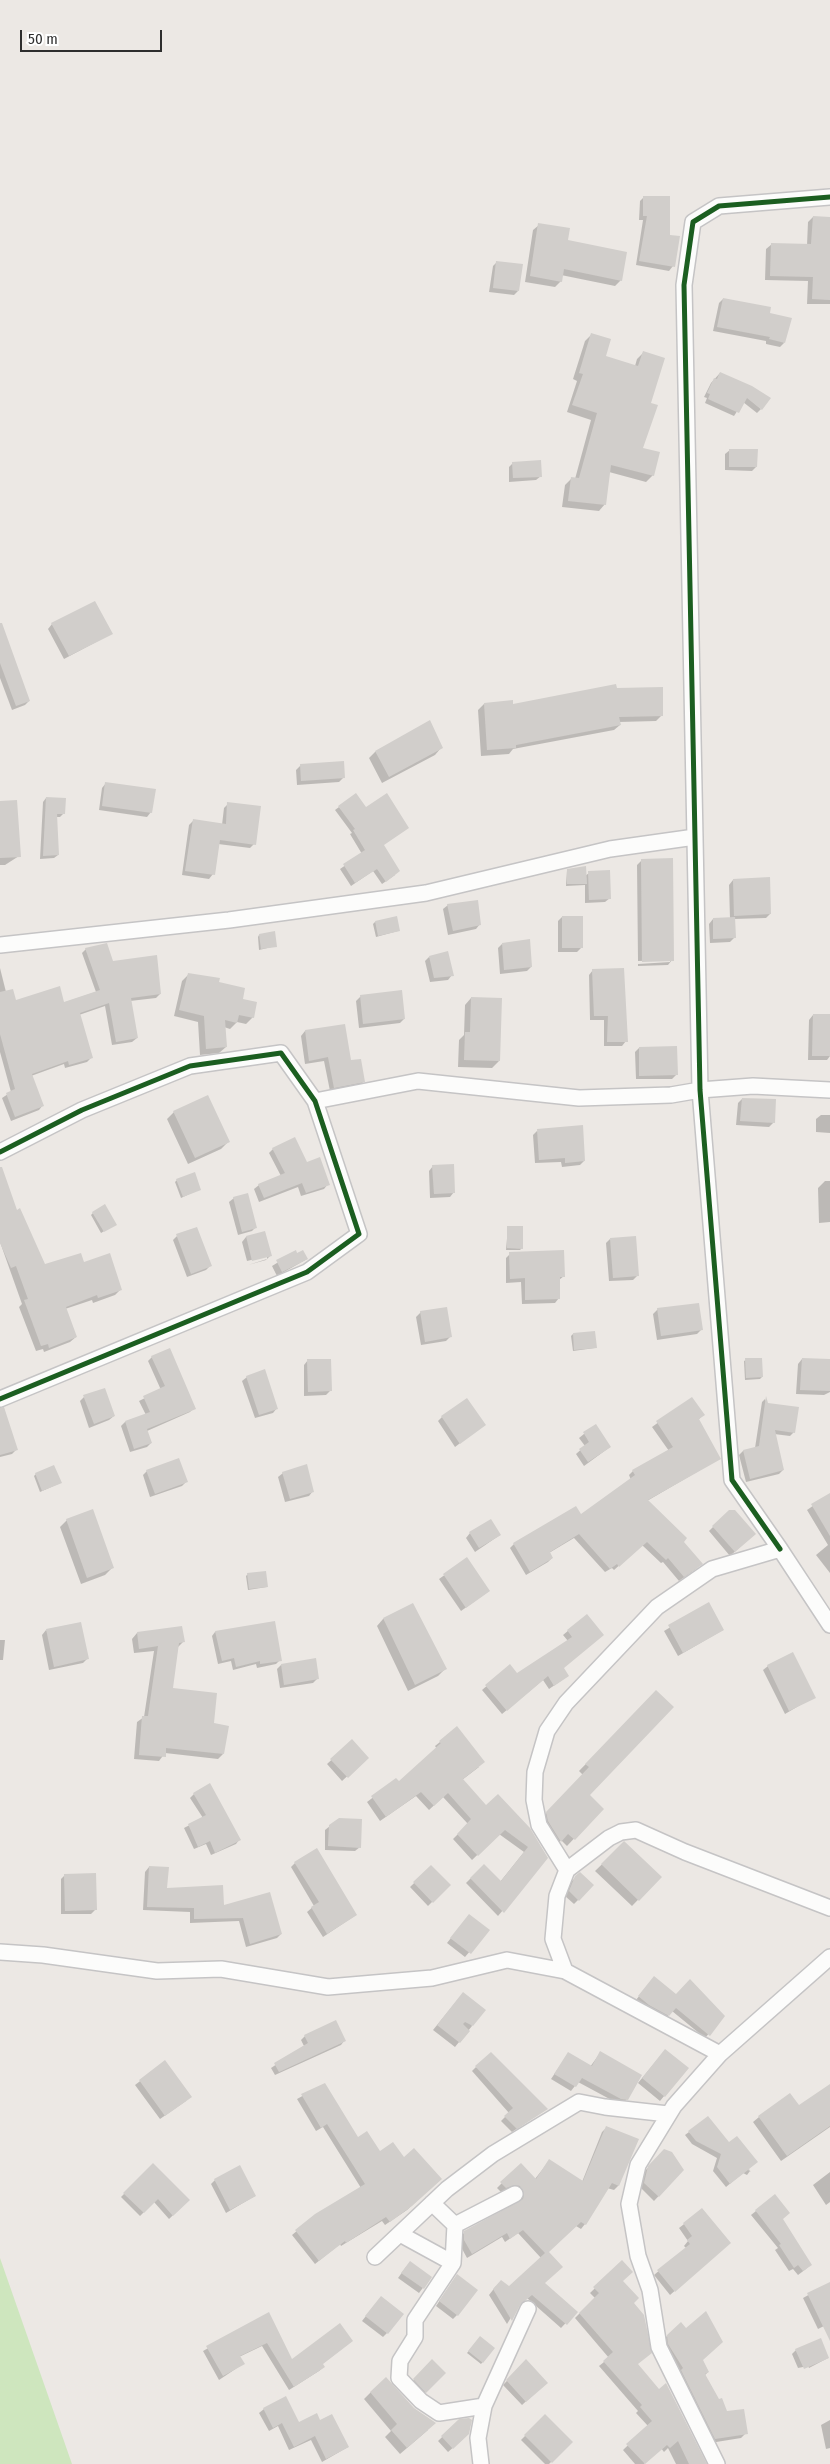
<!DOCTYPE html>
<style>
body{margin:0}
#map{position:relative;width:830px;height:2464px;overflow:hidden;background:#ece8e4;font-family:"Fira Sans Condensed",sans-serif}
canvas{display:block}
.scale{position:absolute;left:20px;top:30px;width:142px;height:22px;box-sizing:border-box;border:2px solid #2e2e2e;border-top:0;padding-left:6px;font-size:15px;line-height:18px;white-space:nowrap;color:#2e2e2e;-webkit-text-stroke:4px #fff;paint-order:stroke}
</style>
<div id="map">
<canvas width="830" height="2464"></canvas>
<div class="scale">50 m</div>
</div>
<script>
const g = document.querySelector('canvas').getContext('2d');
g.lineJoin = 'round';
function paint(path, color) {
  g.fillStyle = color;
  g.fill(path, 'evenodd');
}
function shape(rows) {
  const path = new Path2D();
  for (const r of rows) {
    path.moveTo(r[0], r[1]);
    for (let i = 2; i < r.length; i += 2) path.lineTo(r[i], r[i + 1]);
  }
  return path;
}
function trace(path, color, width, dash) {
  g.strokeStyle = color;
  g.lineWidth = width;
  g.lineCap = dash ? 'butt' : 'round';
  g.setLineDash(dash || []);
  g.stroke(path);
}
paint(shape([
 [0,2258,72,2464,0,2464]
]), '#cee6be');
paint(shape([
 [644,197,669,236,673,266,669,271,636,265,643,220,639,220,640,201],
 [813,217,830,218,830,304,807,304,808,281,765,280,766,249,772,244,807,245,808,222],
 [539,225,567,241,621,280,615,286,561,275,561,281,555,287,525,282,533,230],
 [497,262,518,291,514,295,489,292,493,266],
 [723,299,769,314,784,343,780,347,766,344,766,341,713,331,719,303],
 [591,335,604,357,635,366,637,359,643,353,649,404,642,449,653,475,646,482,609,472,605,504,599,511,562,507,565,485,571,479,575,479,591,420,567,412,577,381,573,379,585,341],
 [720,373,761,409,757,413,743,402,734,416,705,403,707,398,704,397,711,383],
 [730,450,756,467,752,471,725,470,725,454],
 [513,463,541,476,536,480,509,482,509,467],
 [52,624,111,634,64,659,48,629],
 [0,654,29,701,25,705,12,710,0,678],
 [616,689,662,715,656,721,619,722,620,725,614,730,513,749,509,754,481,756,478,710,484,704,512,706],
 [429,722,441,748,435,755,382,783,369,758,375,752],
 [301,765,344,777,339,782,297,785,296,770],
 [106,783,151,812,147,817,99,810,102,788],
 [46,798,64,813,60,817,56,817,58,855,54,858,40,859,43,802],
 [0,802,19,856,5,865,0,865],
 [228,804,254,844,250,848,218,844,213,874,209,879,182,875,189,825,193,821,222,825,224,808],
 [339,807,383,845,395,875,382,884,373,871,351,886,340,869,362,854,350,834,352,833,335,810],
 [642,860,672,960,668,965,638,966,638,964,670,962,670,960,638,961,637,865],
 [567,870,585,876,589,873,610,898,605,902,585,903,585,885,566,886],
 [733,880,770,914,766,918,734,919,734,938,730,942,710,943,709,924,713,919,730,919,729,885],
 [448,905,480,924,476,929,448,935,443,909],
 [562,917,582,947,577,952,558,952,558,921],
 [375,922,398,931,376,937,373,924],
 [259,935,276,946,259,950,258,937],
 [502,944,531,967,527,971,500,974,498,948],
 [86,949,112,963,160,994,156,998,130,1001,137,1038,132,1042,112,1045,105,1006,79,1015,91,1058,87,1062,65,1068,64,1064,31,1076,43,1105,39,1110,11,1121,2,1098,11,1092,0,1052,0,968,6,992,15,1001,63,1003,96,992,82,953],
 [429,957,452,975,448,980,430,982,425,961],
 [593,970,626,1041,622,1046,604,1046,604,1020,590,1020,589,975],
 [188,975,218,983,241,1000,253,1017,246,1024,237,1022,230,1029,224,1027,226,1047,219,1053,200,1055,198,1022,174,1016,182,981],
 [361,996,404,1019,400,1023,359,1028,356,1001],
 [471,998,499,1061,492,1068,458,1067,459,1040,464,1035,465,1005],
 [813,1015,830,1015,830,1056,827,1060,808,1060,809,1020],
 [344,1025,350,1062,364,1081,359,1086,330,1091,324,1061,305,1064,301,1036,305,1031],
 [639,1048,677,1074,672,1079,636,1079,635,1052],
 [742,1099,774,1122,769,1127,736,1125,738,1103],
 [174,1112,228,1142,221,1149,188,1164,167,1119],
 [821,1115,830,1115,830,1133,816,1132,816,1119],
 [537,1131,584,1161,580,1165,562,1167,561,1162,535,1163,533,1135],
 [273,1149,306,1164,328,1184,324,1189,301,1196,298,1187,259,1202,254,1189,259,1185,281,1176,269,1153],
 [433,1166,454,1192,450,1197,430,1198,429,1171],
 [0,1178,44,1266,83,1264,121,1289,115,1295,93,1303,92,1300,65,1309,76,1337,70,1342,44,1352,43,1349,36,1351,19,1307,22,1304,0,1242],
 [177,1180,200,1189,181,1198,175,1182],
 [825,1181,830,1181,830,1222,819,1223,818,1188],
 [234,1198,256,1227,252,1231,238,1235,229,1202],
 [93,1213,113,1226,101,1233,91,1215],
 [508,1227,522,1248,520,1250,506,1250],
 [265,1233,270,1256,266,1260,248,1265,267,1259,267,1256,247,1261,242,1242,246,1237],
 [177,1236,210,1266,206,1270,187,1277,173,1240],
 [610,1239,638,1275,633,1280,609,1281,606,1243],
 [295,1252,307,1259,277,1276,272,1266],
 [510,1254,564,1276,559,1280,559,1298,555,1303,522,1304,521,1282,506,1283,506,1258],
 [658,1309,701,1330,697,1334,657,1340,653,1314],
 [421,1312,450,1337,446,1341,421,1345,416,1317],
 [573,1334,595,1348,573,1351,571,1336],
 [152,1357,194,1408,190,1412,147,1431,151,1443,147,1447,130,1452,121,1426,125,1422,146,1415,139,1401,161,1390,148,1361],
 [802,1359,830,1361,830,1392,824,1395,796,1394,798,1364],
 [308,1360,330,1391,326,1395,304,1396,304,1365],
 [746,1360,762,1377,760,1379,745,1380,744,1361],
 [247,1377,277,1408,273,1413,255,1418,242,1381],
 [84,1397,114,1416,109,1420,89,1428,80,1401],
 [692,1398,703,1415,698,1420,719,1459,647,1501,697,1568,679,1581,663,1562,661,1563,642,1545,614,1570,612,1568,605,1572,574,1538,549,1553,552,1558,548,1562,526,1575,510,1548,514,1544,581,1516,631,1480,629,1475,633,1471,669,1451,652,1427],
 [765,1399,767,1404,794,1432,790,1436,774,1434,783,1470,779,1474,746,1482,739,1455,743,1451,755,1448,762,1402],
 [442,1417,484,1425,455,1447,438,1421],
 [595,1425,610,1447,584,1466,576,1454,585,1446,579,1438],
 [0,1430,16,1450,12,1454,0,1457],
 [147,1471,186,1482,182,1486,150,1497,143,1475],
 [283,1473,313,1491,309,1496,285,1502,278,1477],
 [36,1474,58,1484,40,1492,34,1476],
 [830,1494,830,1573,816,1555,828,1545,807,1510],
 [67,1520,112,1568,105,1575,81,1584,60,1527],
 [713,1527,750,1538,730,1556,709,1531],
 [470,1533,500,1535,475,1552,466,1538],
 [467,1559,489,1591,461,1611,439,1579],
 [248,1574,267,1587,248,1590,246,1576],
 [709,1604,723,1630,678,1656,664,1631],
 [413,1605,445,1669,438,1676,408,1691,377,1626,383,1619],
 [587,1615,563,1668,568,1676,549,1689,543,1680,502,1714,482,1690,510,1666,517,1675,568,1641,563,1635],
 [274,1622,280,1660,276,1664,257,1668,256,1664,233,1670,231,1661,218,1664,212,1636,215,1632],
 [46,1630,87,1659,83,1663,49,1670,42,1635],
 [137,1633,183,1642,178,1647,171,1689,212,1724,223,1754,218,1759,165,1753,159,1761,134,1759,137,1722,144,1717,154,1651,134,1653,132,1639],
 [0,1640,5,1640,3,1660,0,1660],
 [281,1665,317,1679,313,1683,280,1688,277,1669],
 [768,1666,814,1697,785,1714,763,1670],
 [656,1692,588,1795,602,1809,567,1846,561,1840,554,1848,540,1820,583,1775,579,1771],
 [352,1741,367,1758,342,1781,327,1764],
 [440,1742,479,1767,462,1780,486,1807,547,1858,498,1916,466,1883,484,1865,500,1882,524,1852,499,1834,472,1860,453,1839,468,1824,443,1797,429,1810,416,1796,380,1821,367,1802,396,1780,398,1783,437,1749,435,1746],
 [194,1794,239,1840,236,1844,211,1855,206,1844,194,1849,184,1828,203,1818,190,1798],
 [330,1826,360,1847,355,1851,325,1850,325,1830],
 [624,1843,660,1877,632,1906,595,1871],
 [295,1863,356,1915,323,1937,307,1912,314,1906,291,1867],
 [149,1867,166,1889,223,1907,281,1934,277,1938,246,1947,239,1921,190,1923,190,1912,143,1910,145,1872],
 [431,1867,449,1885,428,1906,410,1887],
 [65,1875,96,1909,91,1914,61,1914,61,1879],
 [576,1877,593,1885,574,1904,565,1896,571,1882],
 [469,1915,488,1930,465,1957,447,1943],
 [651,1981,676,1995,724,2016,705,2038,672,2011,665,2019,636,2000],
 [459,1998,472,2026,455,2047,433,2030],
 [305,2036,344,2041,341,2045,275,2075,271,2068,304,2046,301,2040],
 [600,2053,627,2099,622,2104,617,2103,578,2082,571,2091,551,2079,568,2054,590,2067],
 [661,2055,687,2068,660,2101,638,2083],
 [165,2062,186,2101,160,2119,135,2085],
 [476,2067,546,2109,512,2132,501,2121,509,2113,472,2071],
 [324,2084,358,2139,380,2153,403,2159,440,2179,407,2210,385,2225,382,2221,341,2246,340,2244,315,2264,292,2235,316,2215,361,2188,323,2127,316,2131,297,2099],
 [830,2086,830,2127,781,2161,753,2122,759,2117,799,2107],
 [607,2127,637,2140,618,2186,614,2190,607,2188,585,2224,581,2229,576,2226,548,2252,544,2283,576,2312,561,2328,527,2298,518,2306,507,2324,489,2295,496,2286,509,2287,541,2258,518,2233,505,2242,502,2237,467,2258,460,2245,460,2237,465,2232,519,2202,519,2195,510,2189,501,2192,497,2188,521,2164,535,2179,549,2161,582,2182,602,2132],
 [689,2132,748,2169,750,2171,747,2175,743,2173,726,2187,713,2171,717,2158,692,2144,685,2135],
 [664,2151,683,2170,654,2201,640,2187,644,2172],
 [153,2165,189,2200,169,2219,154,2202,140,2216,121,2197],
 [830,2172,830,2202,826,2205,813,2185],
 [215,2180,255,2196,226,2213,211,2184],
 [702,2210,725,2247,670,2295,654,2275,686,2248,684,2246,688,2241,679,2228],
 [756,2211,781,2219,810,2265,806,2269,798,2275,793,2269,789,2271,775,2250,778,2248,751,2215],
 [622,2262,622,2281,633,2303,637,2364,705,2464,676,2464,668,2448,664,2452,661,2448,644,2464,635,2464,623,2450,648,2426,636,2413,638,2411,599,2366,609,2358,575,2318,595,2298,590,2293],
 [406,2267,431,2277,419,2293,398,2278],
 [457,2275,457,2315,453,2319,436,2306],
 [830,2283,830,2323,818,2329,803,2298],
 [377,2302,387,2333,383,2337,362,2321],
 [269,2314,291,2361,352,2341,322,2364,324,2367,319,2371,289,2390,262,2346,239,2357,243,2364,219,2380,203,2351],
 [667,2336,702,2360,708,2372,705,2375,726,2413,746,2433,741,2438,710,2443,662,2341],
 [480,2338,494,2348,481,2364,467,2353],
 [796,2350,828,2358,809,2368,808,2366,798,2368,792,2354],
 [432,2361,444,2373,424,2394,412,2382],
 [526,2361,546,2383,522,2405,503,2385],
 [371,2392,428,2430,400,2454,385,2437,391,2431,364,2399],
 [264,2409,298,2423,320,2422,348,2447,322,2462,311,2440,289,2450,278,2426,269,2431,259,2413],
 [545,2416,571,2442,549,2464,545,2464,521,2440],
 [460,2420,463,2439,448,2452,438,2441],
 [830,2420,830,2448,826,2449,821,2425]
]), '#0003');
paint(shape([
 [643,196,670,196,670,235,680,236,675,267,639,261,647,216,643,216],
 [813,216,830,217,830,300,812,299,813,277,770,276,771,243,811,244],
 [538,223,570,228,568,240,627,252,622,281,564,269,562,282,530,276],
 [496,261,523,264,519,291,493,288],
 [723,298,771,307,770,313,792,318,785,343,769,339,770,337,717,327],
 [591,333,611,339,606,356,638,366,643,351,665,358,651,403,658,405,643,448,660,452,654,476,611,465,606,505,568,501,571,477,579,478,597,413,572,405,583,374,579,373],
 [720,372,752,386,771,398,762,410,747,398,739,413,708,399,710,394,707,393,714,378,717,379],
 [729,449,758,449,757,467,729,467],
 [541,460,542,477,513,478,512,462],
 [95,601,113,634,69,656,51,623],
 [0,623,2,623,30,701,16,706,0,663],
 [616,684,617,688,663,687,663,716,619,717,621,725,516,745,516,748,487,750,484,703,513,700,513,704],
 [430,720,443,748,389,777,375,751],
 [344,761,345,778,301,781,300,764],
 [105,782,156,789,152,813,102,806],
 [356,793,366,807,387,793,409,828,384,845,400,871,386,882,377,869,355,883,343,864,365,850,353,830,355,829,338,806],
 [46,797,66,798,65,814,57,814,59,855,43,856],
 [17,800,21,857,0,858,0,801],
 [227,802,261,806,256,845,220,840,215,875,185,871,193,819,226,824],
 [673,858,674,961,642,962,641,859],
 [586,866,587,884,567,884,567,869],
 [610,870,611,899,589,900,588,871],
 [770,877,771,914,734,916,733,879],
 [478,900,481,925,453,931,447,904],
 [397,916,400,931,378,936,375,921],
 [562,916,583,916,583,948,562,948],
 [735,917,736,938,713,939,713,918],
 [275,931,277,947,261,949,259,934],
 [530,939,532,967,504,970,502,943],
 [107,943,113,961,157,955,161,994,131,998,138,1038,116,1042,109,1003,80,1013,93,1058,69,1065,68,1061,32,1074,44,1106,15,1117,6,1093,15,1089,0,1034,0,992,13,989,16,1000,60,986,64,1002,100,990,85,948],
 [448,951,454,976,434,978,429,956],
 [624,968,628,1042,607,1042,608,1016,594,1016,592,969],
 [188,973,220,978,219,982,245,988,243,999,257,1002,254,1018,239,1015,237,1023,225,1020,227,1047,206,1049,204,1016,179,1010],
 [402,990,405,1019,363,1024,360,995],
 [471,997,502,998,500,1061,464,1060,465,1032,470,1032],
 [813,1014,830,1014,830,1056,812,1056],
 [345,1024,351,1060,361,1059,365,1082,334,1088,328,1057,309,1061,305,1030],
 [677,1046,678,1075,639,1076,639,1047],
 [208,1095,230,1142,195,1158,173,1111],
 [742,1098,776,1099,775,1123,740,1121],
 [583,1125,585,1161,565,1163,565,1158,539,1160,537,1129],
 [295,1137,307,1162,320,1157,330,1185,306,1193,302,1183,264,1198,258,1184,285,1173,272,1148],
 [454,1164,455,1193,434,1194,432,1165],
 [0,1167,2,1167,17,1210,20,1208,45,1264,81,1253,84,1262,110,1253,122,1290,98,1298,97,1295,66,1307,77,1337,49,1348,48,1344,41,1346,24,1300,28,1299,16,1266,11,1268,0,1243],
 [195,1172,201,1190,183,1197,176,1179],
 [248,1193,257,1228,242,1232,233,1197],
 [105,1204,117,1225,104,1232,92,1212],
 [507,1226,523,1226,523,1249,507,1248],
 [197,1227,212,1266,191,1274,176,1234],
 [265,1231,272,1256,252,1261,246,1236],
 [636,1236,639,1276,613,1278,610,1238],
 [296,1250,297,1253,303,1250,308,1259,282,1272,276,1260],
 [564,1250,565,1277,560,1277,560,1299,525,1300,525,1278,510,1279,509,1252],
 [699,1303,703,1330,661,1336,657,1308],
 [447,1307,452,1337,425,1342,420,1311],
 [595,1331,597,1348,574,1350,573,1333],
 [170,1348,196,1409,147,1429,152,1443,134,1449,125,1421,150,1412,143,1396,165,1386,151,1356],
 [745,1358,762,1358,763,1377,746,1378],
 [802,1358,830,1359,830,1391,800,1390],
 [307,1359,331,1359,332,1391,308,1392],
 [265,1369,278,1409,259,1415,246,1376],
 [105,1388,115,1416,94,1424,83,1395],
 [766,1396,768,1403,799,1407,795,1433,775,1430,784,1470,750,1479,743,1450,759,1446],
 [692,1397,705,1415,699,1419,721,1459,648,1500,687,1538,684,1542,703,1564,684,1577,668,1558,666,1560,647,1542,619,1567,617,1564,610,1569,579,1534,550,1552,553,1558,530,1572,513,1543,576,1506,581,1514,635,1475,632,1470,673,1447,656,1421],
 [467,1398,486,1425,460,1444,441,1416],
 [4,1407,18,1450,0,1455,0,1408],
 [596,1424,611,1447,588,1462,579,1449,589,1442,583,1432],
 [179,1458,188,1482,155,1494,146,1470],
 [307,1464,314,1492,290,1499,282,1472],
 [54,1465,62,1483,42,1491,35,1473],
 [830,1493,830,1536,811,1504],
 [93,1509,114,1568,87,1578,66,1519],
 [729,1510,735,1510,756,1534,735,1552,712,1526],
 [491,1519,501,1535,479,1548,469,1532],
 [467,1557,490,1591,466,1608,443,1574],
 [266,1571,268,1587,249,1589,247,1573],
 [709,1602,724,1630,683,1653,668,1625],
 [413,1603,447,1669,415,1685,383,1618],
 [587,1614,604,1635,564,1668,569,1676,554,1686,548,1676,507,1711,485,1685,510,1664,517,1673,572,1637,567,1630],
 [275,1621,282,1661,260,1664,260,1661,236,1667,234,1658,222,1661,215,1631],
 [81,1622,89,1659,54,1667,46,1629],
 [182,1626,185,1642,179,1643,173,1688,217,1693,214,1723,229,1726,224,1754,166,1748,166,1757,139,1755,142,1716,148,1716,158,1646,139,1649,137,1632],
 [793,1652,816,1698,789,1711,767,1665],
 [316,1658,319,1679,284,1685,281,1664],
 [656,1690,674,1707,590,1795,604,1809,575,1840,568,1834,561,1842,548,1821,546,1812,589,1767,585,1764],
 [457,1726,485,1762,463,1779,486,1805,498,1794,530,1828,548,1858,504,1913,470,1878,484,1864,501,1881,528,1847,505,1830,478,1856,457,1834,471,1819,448,1793,434,1806,421,1792,386,1817,371,1796,396,1778,399,1781,441,1743,439,1741],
 [352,1739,369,1758,348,1778,330,1759],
 [210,1783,241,1840,215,1853,210,1841,198,1847,188,1824,206,1815,193,1793],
 [339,1818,362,1819,361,1848,328,1846,329,1825],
 [624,1841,662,1877,639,1901,601,1864],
 [317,1848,357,1915,327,1934,311,1907,319,1902,294,1862],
 [431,1865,451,1885,433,1903,413,1882],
 [149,1866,169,1867,167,1888,223,1885,224,1905,270,1892,282,1934,250,1944,243,1918,194,1919,194,1908,147,1907],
 [580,1872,594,1885,579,1901,569,1891,575,1876],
 [96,1873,97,1910,65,1911,64,1874],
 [469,1914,490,1930,471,1954,450,1938],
 [654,1976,676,1994,690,1979,725,2016,710,2036,676,2008,669,2016,649,2005,638,1996],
 [463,1992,486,2010,473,2026,465,2022,463,2024,470,2031,460,2043,437,2025],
 [336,2020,346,2041,279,2072,274,2063,308,2043,304,2035],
 [665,2049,689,2068,665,2097,642,2078],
 [600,2051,642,2075,628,2100,621,2099,582,2078,576,2087,554,2074,568,2052,592,2066],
 [491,2052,548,2109,517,2129,504,2116,513,2108,475,2066],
 [165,2060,192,2097,165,2116,139,2080],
 [325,2083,358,2137,367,2131,380,2151,393,2142,404,2157,414,2148,442,2179,412,2206,390,2222,386,2217,346,2243,345,2241,319,2261,295,2230,315,2214,365,2184,327,2124,321,2128,301,2094],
 [830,2084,830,2126,787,2156,758,2116,790,2093,799,2105],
 [708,2116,729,2142,737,2136,758,2162,749,2169,751,2172,748,2170,730,2184,717,2167,721,2154,696,2141,688,2131],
 [606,2126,639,2139,619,2186,612,2183,586,2225,581,2222,549,2252,563,2267,545,2283,578,2312,567,2325,532,2295,520,2305,512,2321,493,2289,501,2280,509,2286,545,2253,523,2230,510,2239,507,2233,472,2254,464,2240,464,2231,523,2199,524,2194,520,2186,515,2185,506,2188,500,2182,521,2163,536,2179,549,2159,583,2181],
 [664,2149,672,2152,684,2170,659,2197,644,2183,648,2166],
 [153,2163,190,2200,173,2216,158,2199,144,2213,123,2193],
 [240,2165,256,2196,230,2210,214,2179],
 [775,2194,790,2213,783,2219,812,2265,803,2271,798,2265,794,2268,779,2245,781,2244,755,2210],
 [702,2208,731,2243,675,2292,657,2270,690,2244,687,2240,692,2236,683,2223],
 [622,2260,633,2272,623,2281,639,2298,634,2303,644,2315,652,2353,638,2364,659,2389,666,2383,707,2464,689,2464,678,2441,670,2448,667,2445,645,2464,626,2444,652,2421,640,2407,642,2405,603,2361,613,2352,579,2313,599,2293,593,2287],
 [410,2261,432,2277,424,2289,401,2273],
 [457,2274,478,2290,458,2316,439,2301],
 [830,2282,830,2341,807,2293],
 [381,2296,404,2314,388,2334,365,2316],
 [706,2311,723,2342,703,2360,709,2372,705,2374,719,2399,722,2398,727,2411,744,2409,748,2434,715,2439,681,2370,683,2368,668,2344,667,2335,681,2322,686,2328],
 [269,2312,292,2359,340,2323,353,2341,323,2364,325,2367,294,2387,267,2343,240,2356,245,2364,223,2376,206,2346],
 [480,2336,495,2348,483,2363,468,2351],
 [821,2338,829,2358,804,2369,795,2349],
 [432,2359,446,2373,426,2393,413,2379],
 [526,2359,548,2383,526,2402,506,2380],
 [386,2377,414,2408,436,2423,407,2448,391,2430,397,2424,370,2392],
 [286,2396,299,2422,317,2413,320,2420,332,2414,349,2447,326,2459,315,2436,294,2447,282,2423,273,2428,263,2408],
 [545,2414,573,2442,552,2463,524,2435],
 [469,2418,472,2420,469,2434,453,2449,441,2436,459,2419]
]), '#d1cecb');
const minor = shape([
 [0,945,229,920,426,893,610,849,695,837],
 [315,1101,418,1081,579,1098,671,1095,700,1090,753,1086,830,1090],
 [0,1152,82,1110,190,1066,281,1053,315,1101,359,1234,307,1272,0,1399],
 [780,1549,732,1480,700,1090,684,285,693,222,719,206,830,197],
 [567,1870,539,1825,534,1800,535,1772,547,1731,566,1703,657,1607,712,1569,780,1549,830,1625],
 [0,1952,43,1955,157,1971,221,1969,328,1987,432,1978,507,1960,565,1971,720,2054],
 [565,1971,553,1939,557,1896,567,1870,609,1838,621,1832,636,1830,685,1852,830,1908],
 [432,2203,455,2225],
 [400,2234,453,2263,415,2320,415,2337,400,2361,399,2378,421,2401,439,2413,484,2406],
 [375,2257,447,2189,493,2154,579,2102,605,2107,668,2114],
 [453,2263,455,2225,515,2194],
 [481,2464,478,2438,484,2406,528,2309],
 [717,2464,659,2347,650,2290,638,2256,629,2204,638,2165,674,2106,720,2054,830,1957]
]);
trace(minor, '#c5c4c5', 18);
trace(minor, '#fcfcfb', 15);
trace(shape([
 [0,1152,82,1110,190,1066,281,1053,315,1101,359,1234,307,1272,0,1399],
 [780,1549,732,1480,700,1090,684,285,693,222,719,206,830,197]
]), '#1b5e20', 5);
</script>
